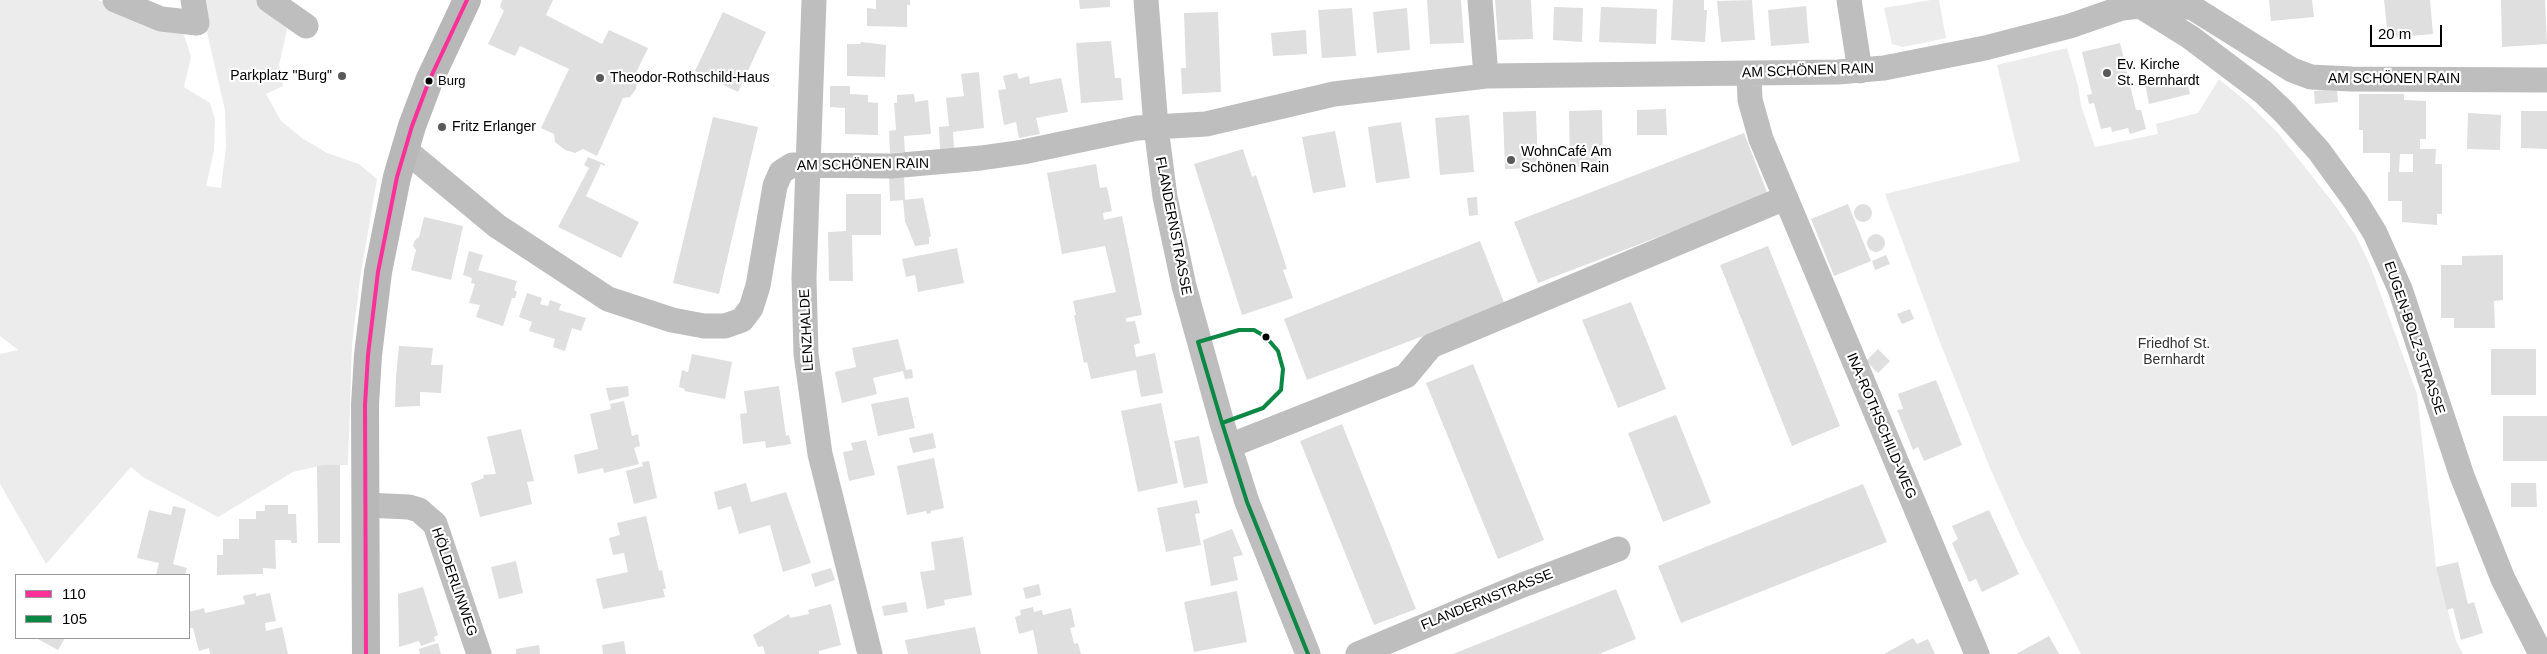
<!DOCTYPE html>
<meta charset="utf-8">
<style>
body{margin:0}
#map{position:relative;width:2547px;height:654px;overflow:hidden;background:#fff;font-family:Arial,sans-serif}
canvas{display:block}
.legend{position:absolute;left:15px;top:574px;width:175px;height:65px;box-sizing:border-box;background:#fff;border:1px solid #999;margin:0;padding:6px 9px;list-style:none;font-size:15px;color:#000}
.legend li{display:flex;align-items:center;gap:10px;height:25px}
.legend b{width:25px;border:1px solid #999}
.scale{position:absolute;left:2370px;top:25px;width:72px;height:22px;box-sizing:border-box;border:2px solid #000;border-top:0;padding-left:6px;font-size:15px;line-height:18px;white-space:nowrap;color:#000;-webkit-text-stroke:4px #fff;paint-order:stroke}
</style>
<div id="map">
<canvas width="2547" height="654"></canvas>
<ul class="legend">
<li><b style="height:6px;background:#fb3199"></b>110</li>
<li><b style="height:6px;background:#0c8844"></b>105</li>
</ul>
<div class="scale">20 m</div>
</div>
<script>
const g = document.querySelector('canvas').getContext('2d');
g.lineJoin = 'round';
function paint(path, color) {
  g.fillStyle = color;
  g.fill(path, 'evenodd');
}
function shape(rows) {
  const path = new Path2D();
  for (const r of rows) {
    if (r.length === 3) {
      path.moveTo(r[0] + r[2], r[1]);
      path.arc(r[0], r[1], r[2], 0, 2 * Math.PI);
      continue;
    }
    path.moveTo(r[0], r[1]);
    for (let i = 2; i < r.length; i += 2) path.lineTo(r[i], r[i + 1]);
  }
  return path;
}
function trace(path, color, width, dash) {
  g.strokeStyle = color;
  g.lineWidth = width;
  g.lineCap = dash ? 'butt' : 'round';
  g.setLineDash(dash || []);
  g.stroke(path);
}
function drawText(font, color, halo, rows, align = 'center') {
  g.font = font + ' Arial,sans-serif';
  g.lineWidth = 4.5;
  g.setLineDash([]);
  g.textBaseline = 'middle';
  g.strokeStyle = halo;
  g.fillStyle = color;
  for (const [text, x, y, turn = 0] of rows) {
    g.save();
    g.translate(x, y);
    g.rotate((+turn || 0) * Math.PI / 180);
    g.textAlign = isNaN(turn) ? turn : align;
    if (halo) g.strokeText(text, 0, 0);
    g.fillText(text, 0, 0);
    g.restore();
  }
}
paint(shape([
 [0,0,98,0,184,35,191,57,184,87,210,103,215,120,214,151,206,186,221,188,226,147,225,110,203,15,204,0,257,0,286,23,287,30,279,65,283,86,266,94,281,121,302,138,327,153,359,164,377,179,360,279,352,345,348,465,324,465,293,472,218,517,143,477,131,467,46,564,0,484,0,354,18,350,0,336],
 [1931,0,1939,0,1946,38,1903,47,1892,44,1884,8],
 [2067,48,2078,86,2081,105,2095,147,2158,134,2156,124,2198,113,2219,79,2249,104,2278,133,2334,204,2356,236,2370,265,2417,394,2436,567,2456,641,2463,654,2081,654,2020,535,1990,468,1938,337,1885,194,2020,161,1997,65]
]), '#ececec');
paint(shape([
 [502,0,553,0,546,15,602,44,609,30,648,48,634,77,637,81,636,89,630,97,623,98,597,156,583,149,575,153,565,150,555,142,554,134,541,128,569,69,520,46,515,56,488,44,504,11,500,7],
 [876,0,910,0,910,5,907,5,907,27,867,26,867,8,876,9],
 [1079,0,1110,0,1110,7,1080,9],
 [1427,0,1461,0,1464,43,1430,44],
 [1495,0,1531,0,1533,39,1498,40],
 [1673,0,1704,0,1704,10,1707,10,1705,42,1671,40],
 [1752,0,1755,40,1721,42,1717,1],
 [2269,0,2312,0,2314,17,2271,21],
 [2384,0,2430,0,2433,34,2388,38],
 [2501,0,2545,0,2547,44,2502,47],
 [1806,6,1809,43,1771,46,1768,10],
 [1554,7,1583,8,1582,42,1553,40],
 [1601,7,1657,9,1656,44,1599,42],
 [1352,8,1356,56,1322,58,1318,10],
 [1407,8,1410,50,1377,53,1373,12],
 [723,12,766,32,738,92,695,71],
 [1218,12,1221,92,1182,94,1181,68,1186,68,1184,13],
 [1306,30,1307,54,1273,56,1271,33],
 [1111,41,1115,78,1121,78,1123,100,1081,103,1076,43],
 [861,42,886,45,885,77,847,76,847,44,860,44],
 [2120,43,2136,110,2141,110,2146,129,2130,134,2128,128,2112,132,2111,127,2101,129,2094,103,2089,104,2087,95,2092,94,2082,52],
 [979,72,984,128,953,132,954,149,940,149,939,127,949,126,946,98,964,96,961,74],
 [1017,73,1019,79,1029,76,1030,84,1061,78,1068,112,1036,118,1040,134,1019,138,1016,122,1004,125,998,90,1006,89,1003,76],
 [2185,74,2190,94,2149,104,2145,83],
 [830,86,850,86,850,94,868,95,868,102,878,103,878,135,845,134,845,108,830,107],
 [2337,89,2338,102,2315,104,2314,91],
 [914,94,915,102,928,100,931,134,904,136,905,152,890,153,889,131,896,130,894,103,897,103,897,95],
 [2359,94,2404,94,2404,100,2426,101,2426,139,2420,139,2420,149,2436,149,2435,164,2442,164,2442,214,2437,214,2437,225,2402,222,2402,201,2388,201,2388,172,2390,172,2390,153,2363,153,2363,130,2359,130],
 [2400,154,2413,154,2413,172,2399,172],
 [1666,109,1667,135,1637,135,1637,110],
 [1602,110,1603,167,1570,167,1569,111],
 [1536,111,1538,168,1505,169,1503,112],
 [2521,111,2547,111,2547,149,2521,148],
 [2468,113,2501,115,2500,150,2467,149],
 [1469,115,1474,172,1440,175,1435,118],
 [713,117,758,127,719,294,673,283],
 [1401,122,1410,178,1376,183,1368,127],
 [1335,131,1346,187,1313,193,1302,137],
 [1744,133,1768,195,1538,283,1514,222],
 [1243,149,1252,177,1256,175,1287,269,1283,270,1293,298,1242,315,1194,164],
 [588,157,605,164,604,166,601,164,586,196,639,222,621,258,558,227,589,168,584,165],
 [1096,164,1100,188,1107,187,1112,211,1103,213,1104,220,1122,216,1142,315,1126,318,1126,322,1135,321,1140,343,1134,345,1136,357,1155,353,1163,393,1141,397,1136,370,1091,379,1087,362,1084,363,1074,315,1076,315,1073,301,1116,292,1105,246,1062,254,1047,173],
 [904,175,905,200,890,201,889,176],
 [846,194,881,194,881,235,852,235,853,281,829,281,828,232,846,231],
 [1477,197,1478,215,1469,216,1467,198],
 [923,198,931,236,929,237,929,244,915,246,905,221,903,200],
 [1848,204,1871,261,1834,276,1811,219],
 [1863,213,9],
 [424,217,463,226,451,280,411,270,416,250,413,246,415,240,419,237],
 [1876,243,9],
 [1480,241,1505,305,1307,380,1284,319],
 [1768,246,1840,426,1792,446,1720,265],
 [957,248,964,283,918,292,915,275,906,277,902,259],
 [469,251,483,255,478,270,517,281,514,290,517,292,515,298,512,298,503,326,476,317,480,305,469,303,475,284,471,283,472,278,463,275],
 [1886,255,1890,264,1875,270,1872,261],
 [2503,255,2503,300,2494,301,2495,328,2454,328,2454,318,2441,318,2441,265,2462,265,2462,256],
 [527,293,542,298,540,304,548,306,550,300,561,304,559,310,586,318,581,331,572,328,565,351,553,347,555,339,529,331,532,322,519,317],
 [1631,302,1666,389,1618,408,1582,320],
 [1910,309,1914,319,1902,324,1897,314],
 [898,339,906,370,912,369,913,378,905,379,903,371,873,378,877,394,842,403,835,372,856,367,852,348],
 [399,346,433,348,431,365,443,365,441,393,420,392,420,406,395,407,396,376],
 [1878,349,1890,361,1878,373,1866,361],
 [2491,349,2536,349,2536,395,2491,395],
 [692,354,732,362,725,399,684,391,685,389,679,387,682,370,688,372],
 [1473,364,1544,540,1498,559,1426,383],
 [1936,380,1962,445,1924,461,1918,447,1913,450,1897,410,1903,409,1898,394],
 [628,386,629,396,609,401,606,388],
 [779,386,786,436,789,435,791,444,766,448,765,441,743,444,740,414,747,413,744,391],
 [908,397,915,428,878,436,871,404],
 [624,401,632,436,638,434,640,446,634,448,639,464,604,473,603,468,578,474,574,455,598,449,590,414,611,409,610,404],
 [1161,403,1178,483,1138,492,1121,411],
 [1676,415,1711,503,1663,522,1628,433],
 [2503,416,2547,416,2547,461,2503,461],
 [1342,424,1416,609,1374,625,1300,441],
 [521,429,534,481,527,482,532,504,480,517,471,483,484,478,483,475,496,474,487,437],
 [933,433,936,448,913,453,909,438],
 [1199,436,1208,483,1184,488,1174,441],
 [866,440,875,475,849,481,843,452,853,450,851,443],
 [934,458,944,508,931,511,931,513,927,514,926,511,907,515,897,466],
 [649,461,657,498,634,504,626,471,643,466,642,462],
 [324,465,340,465,340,543,318,543,317,466],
 [746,483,751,502,786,492,811,563,783,572,770,525,739,534,731,506,718,510,714,492],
 [2511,483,2536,483,2537,507,2511,507],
 [1863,484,1887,542,1681,623,1658,566],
 [1197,500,1200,513,1195,514,1201,545,1166,552,1157,508],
 [265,505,288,505,288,514,296,514,297,543,291,543,291,540,275,540,276,569,263,568,263,574,217,575,217,555,223,555,223,539,239,539,239,519,256,519,256,511,265,511],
 [173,506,186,509,173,564,187,568,185,575,156,575,159,563,137,558,149,510,171,515],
 [1989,510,2019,574,1982,592,1976,579,1969,582,1952,543,1958,539,1952,526],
 [646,516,659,571,662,570,666,589,663,589,665,597,603,609,596,579,628,572,624,553,613,555,609,538,620,535,617,523],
 [1232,529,1243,555,1233,557,1238,580,1211,586,1203,540],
 [963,537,972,595,944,600,945,605,927,609,920,572,935,570,931,542],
 [516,561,523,593,499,599,491,567],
 [2458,562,2468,604,2474,602,2483,633,2461,640,2453,608,2447,610,2436,567],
 [831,568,835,580,815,587,811,574],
 [1039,584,1041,595,1026,599,1023,588],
 [423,587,438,635,434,637,435,641,421,646,419,641,399,647,398,594],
 [1616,589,1636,639,1599,654,1453,654],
 [1237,591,1247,642,1194,652,1184,602],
 [256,593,256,596,270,593,276,621,265,623,266,631,282,627,288,654,210,654,209,648,199,651,193,628,190,628,189,612,204,608,205,613,245,604,243,596],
 [906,602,908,612,884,616,882,606],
 [831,604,841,645,819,651,819,654,765,654,763,646,758,647,753,635,789,614,790,618,809,614,808,610],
 [1033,607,1034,612,1042,610,1043,615,1071,608,1075,627,1070,628,1072,635,1074,644,1078,643,1081,654,1038,654,1033,630,1019,634,1015,617,1021,615,1020,610],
 [975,627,981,654,908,654,905,640],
 [2049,636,2059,654,2016,654],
 [36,638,65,638,58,650],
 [1913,638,1917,644,1928,639,1935,654,1884,654],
 [624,641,626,654,603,654,602,645],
 [438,643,441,654,420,654,419,649],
 [539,645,540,654,516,654,516,649]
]), '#dfdfdf');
trace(shape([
 [115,0,161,19,197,23,193,0],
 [269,0,306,26],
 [814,0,804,278,806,354,820,454,870,654],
 [1146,0,1156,127,1165,197,1184,286,1222,423,1247,502,1308,654],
 [1480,0,1486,76],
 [1849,0,1860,71],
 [2140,6,2190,37,2263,92,2283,111,2319,151,2356,202,2375,233,2400,289,2462,476,2503,579,2541,654],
 [1749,74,1750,100,1761,139,1977,654],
 [404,149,497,226,608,299,672,320,704,326,725,326,742,320,751,308,758,286,775,186,781,172,792,165,891,166,981,158,1023,152,1137,128,1206,124,1334,94,1486,76,1838,72,1884,68,1985,48,2070,26,2122,8,2140,6,2173,5,2193,8,2292,70,2311,77,2351,79,2547,80],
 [1229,446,1406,376,1431,346,1785,198],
 [365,505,409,507,419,510,435,524,479,654],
 [1358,654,1520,586,1618,549]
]), '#bebebe', 25);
trace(shape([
 [366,654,365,405,368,355,378,272,397,177,412,126,429,81,467,0]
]), '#b8b8b8', 28);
trace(shape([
 [366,654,365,405,368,355,378,272,397,177,412,126,429,81,467,0]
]), '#fb3199', 4);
trace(shape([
 [1239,330,1254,330,1266,337,1278,351,1283,369,1281,390,1263,408,1222,423,1198,342,1239,330],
 [1222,423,1247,502,1308,654]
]), '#0c8844', 4);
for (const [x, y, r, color] of [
 [2107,73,5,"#595959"],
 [342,76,5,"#595959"],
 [600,78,5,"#595959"],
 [429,81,4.5,"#000"],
 [442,127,5,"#595959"],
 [1511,160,5,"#595959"],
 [1266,337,4.5,"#000"]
]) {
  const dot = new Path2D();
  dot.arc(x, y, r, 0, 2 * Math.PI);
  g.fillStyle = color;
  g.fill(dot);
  trace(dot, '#fff', 2);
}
drawText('13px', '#000', '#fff', [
 ["Burg",438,81]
], 'left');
drawText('14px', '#000', '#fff', [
 ["Ev. Kirche",2117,65],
 ["St. Bernhardt",2117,81],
 ["Parkplatz \"Burg\"",332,76,"right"],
 ["Theodor-Rothschild-Haus",610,78],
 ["Fritz Erlanger",452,127],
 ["WohnCafé Am",1521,152],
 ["Schönen Rain",1521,168]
], 'left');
drawText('14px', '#000', '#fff', [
 ["AM SCHÖNEN RAIN",1808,71,-2],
 ["AM SCHÖNEN RAIN",2394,79],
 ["AM SCHÖNEN RAIN",863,165,-1],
 ["FLANDERNSTRASSE",1173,226,79],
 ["LENZHALDE",807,330,-93],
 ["EUGEN-BOLZ-STRASSE",2414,338,71],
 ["INA-ROTHSCHILD-WEG",1881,426,67],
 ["HÖLDERLINWEG",454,582,71],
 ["FLANDERNSTRASSE",1487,600,-22]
]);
drawText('14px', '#333', '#fff', [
 ["Friedhof St.",2174,344],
 ["Bernhardt",2174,360]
]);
</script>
